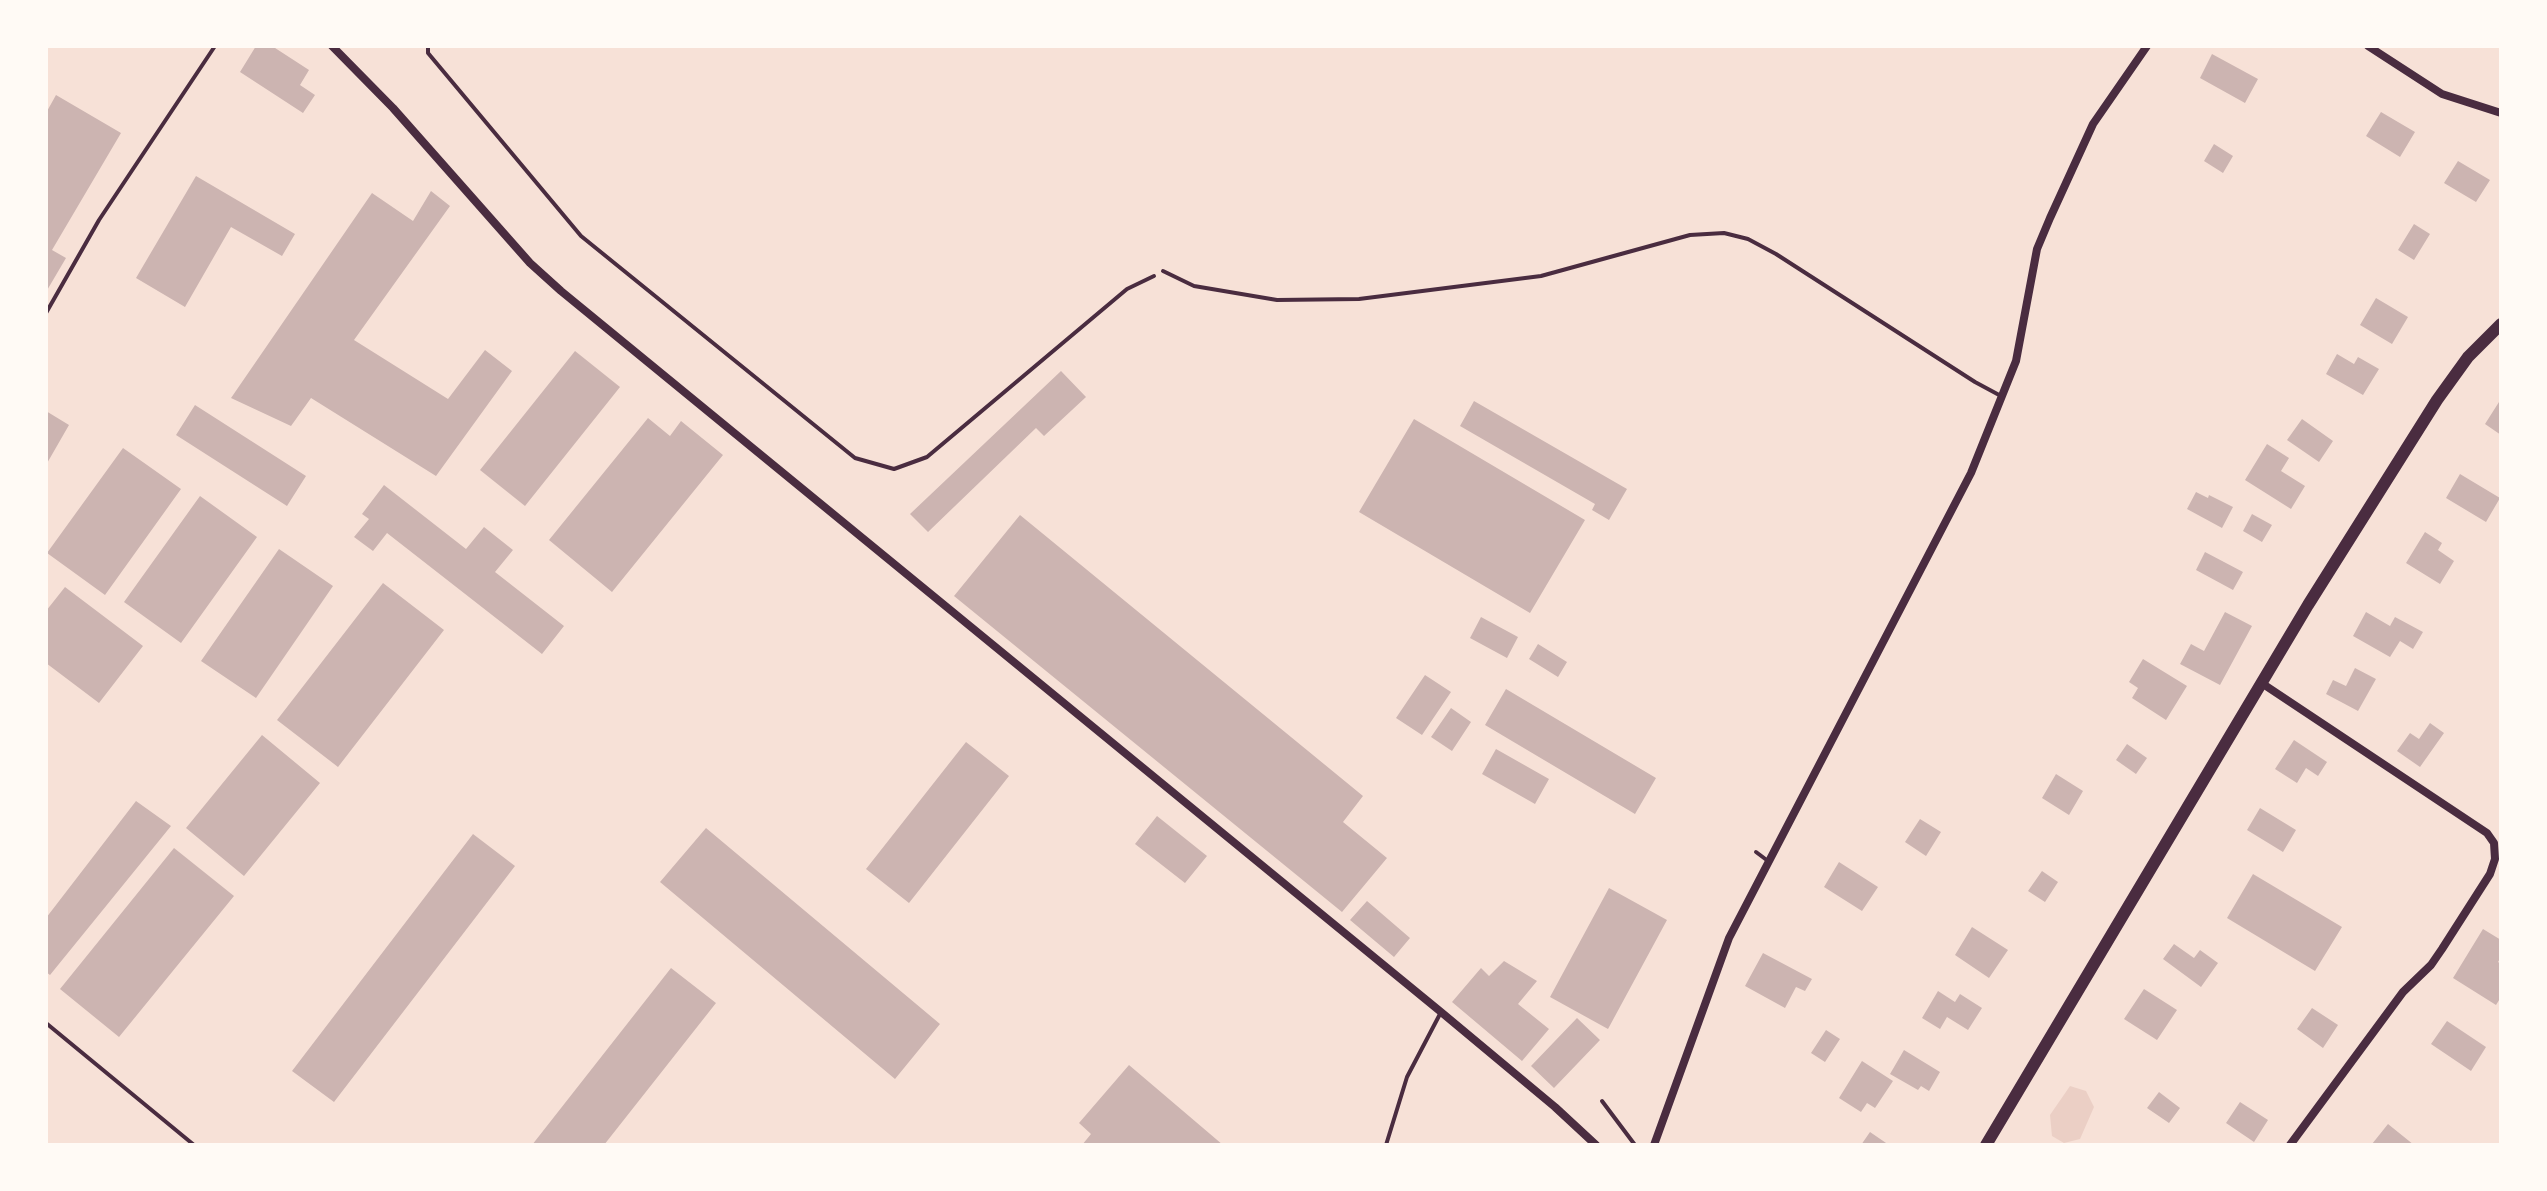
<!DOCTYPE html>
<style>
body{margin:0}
#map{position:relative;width:2547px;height:1191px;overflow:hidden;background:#f7e1d7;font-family:Commissioner,sans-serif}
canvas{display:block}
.frame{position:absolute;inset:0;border:48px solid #fffaf5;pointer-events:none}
</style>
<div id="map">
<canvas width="2547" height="1191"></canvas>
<div class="frame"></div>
</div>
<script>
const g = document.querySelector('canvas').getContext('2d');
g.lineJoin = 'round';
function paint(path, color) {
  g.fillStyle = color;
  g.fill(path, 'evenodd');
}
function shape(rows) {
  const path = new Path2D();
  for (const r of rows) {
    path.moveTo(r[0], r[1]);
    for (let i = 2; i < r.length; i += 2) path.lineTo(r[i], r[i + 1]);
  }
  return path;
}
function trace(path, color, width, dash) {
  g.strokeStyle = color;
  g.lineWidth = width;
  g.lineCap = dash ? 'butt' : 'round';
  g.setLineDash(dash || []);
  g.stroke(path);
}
paint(shape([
 [2070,1086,2086,1091,2094,1107,2080,1139,2064,1143,2052,1136,2050,1115]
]), '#ebcfc5');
paint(shape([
 [256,46,272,46,309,70,300,85,315,95,303,113,240,72],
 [2212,54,2258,79,2245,103,2200,78],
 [56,95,121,133,52,250,66,258,46,292,46,113],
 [2381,112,2415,132,2400,157,2366,136],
 [2214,144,2233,156,2223,173,2204,161],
 [2458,161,2490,180,2476,202,2444,183],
 [196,176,295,234,282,256,231,227,185,307,136,278],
 [431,191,450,206,354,340,448,399,485,350,512,371,436,476,311,398,291,426,231,398,372,193,413,221],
 [2414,224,2430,234,2414,260,2398,250],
 [2376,298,2408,317,2392,344,2360,325],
 [575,351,620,387,525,506,480,470],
 [2337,354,2354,364,2358,357,2379,369,2363,395,2326,374],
 [1061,371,1086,397,1044,436,1036,428,928,532,910,514],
 [1474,401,1627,489,1609,520,1592,510,1595,504,1460,426],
 [2499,402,2501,403,2501,435,2485,424],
 [195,405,306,476,287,506,176,435],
 [46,411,69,425,46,465],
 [648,418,670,436,681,421,723,455,612,592,549,540],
 [1414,419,1585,520,1530,613,1359,512],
 [2302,419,2333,441,2319,462,2287,440],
 [2267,444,2289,458,2281,471,2305,486,2291,509,2245,480],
 [123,448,181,489,105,595,47,553],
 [2460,474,2500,498,2486,522,2446,498],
 [384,485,466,549,484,527,513,550,495,572,564,626,542,654,387,533,373,551,354,537,369,519,362,514],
 [2196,492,2208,498,2209,495,2233,507,2222,528,2187,509],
 [200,496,257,537,181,643,124,602],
 [2252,514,2272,525,2262,542,2243,531],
 [1020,515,1363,796,1343,822,1387,858,1342,912,954,596],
 [2425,532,2442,543,2438,550,2454,561,2440,584,2406,563],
 [279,549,333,586,256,698,201,661],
 [2205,552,2243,572,2233,590,2196,570],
 [383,583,444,630,338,767,277,720],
 [65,587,143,646,99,703,46,663,46,611],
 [2225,612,2252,626,2220,685,2180,664,2191,644,2204,651],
 [2366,612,2390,626,2395,617,2423,632,2413,649,2400,641,2390,657,2353,636],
 [1481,617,1518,637,1507,658,1470,638],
 [1538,644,1567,662,1558,677,1529,659],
 [2143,659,2187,686,2166,720,2132,698,2138,688,2129,682],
 [2355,668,2376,679,2358,711,2326,694,2333,680,2346,686],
 [1425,675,1451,692,1422,735,1396,718],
 [1506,689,1656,778,1635,814,1485,725],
 [1451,708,1471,722,1452,751,1431,737],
 [2430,723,2444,733,2420,767,2397,751,2410,733,2419,739],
 [262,735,320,783,244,876,186,828],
 [2294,740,2327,762,2318,776,2306,768,2297,783,2275,769],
 [966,742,1009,776,909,903,866,869],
 [2127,744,2147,758,2136,774,2116,760],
 [1496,749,1549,779,1535,804,1482,774],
 [2056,774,2083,791,2069,815,2042,798],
 [136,801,171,826,50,975,46,972,46,918],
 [2260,808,2296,830,2283,852,2247,830],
 [1157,816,1207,856,1185,883,1135,844],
 [1920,819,1941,832,1926,856,1905,842],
 [706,828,940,1024,895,1079,660,882],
 [473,834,515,866,334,1102,292,1071],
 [174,848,234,896,119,1037,60,989],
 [1839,862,1878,887,1862,911,1824,887],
 [2042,871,2058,882,2045,902,2028,891],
 [2253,874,2342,927,2315,971,2227,918],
 [1609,888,1667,920,1608,1029,1550,997],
 [1367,901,1410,938,1394,957,1350,920],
 [1972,927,2008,950,1989,978,1955,955],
 [2483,929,2501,940,2501,957,2498,962,2501,964,2501,997,2496,1005,2453,978],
 [2174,944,2194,958,2200,950,2218,963,2201,987,2163,959],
 [1763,953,1812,979,1805,991,1796,987,1785,1008,1745,986],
 [1504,961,1537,981,1518,1004,1549,1029,1522,1061,1452,1002,1481,968,1489,976],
 [671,968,716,1003,604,1145,532,1145],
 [2144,989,2177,1010,2157,1040,2124,1019],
 [1938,991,1955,1002,1960,994,1982,1008,1968,1030,1947,1017,1940,1029,1922,1018],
 [2312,1008,2338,1025,2323,1048,2297,1029],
 [1577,1018,1600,1040,1554,1088,1531,1066],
 [2447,1021,2486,1047,2471,1071,2431,1044],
 [1826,1030,1840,1039,1825,1062,1811,1053],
 [1904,1050,1940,1072,1929,1091,1921,1086,1918,1090,1890,1074],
 [1862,1061,1893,1081,1875,1108,1867,1103,1861,1112,1839,1098],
 [1129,1065,1223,1145,1082,1145,1091,1134,1079,1123],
 [2159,1092,2180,1108,2169,1123,2147,1108],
 [2240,1102,2268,1120,2254,1142,2226,1123],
 [2388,1124,2414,1145,2373,1145,2372,1144],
 [1870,1132,1889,1145,1861,1145]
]), '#ccb4b1');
trace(shape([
 [428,46,428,53,581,236,855,458,894,469,927,457,1127,289,1154,276]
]), '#4a2c40', 4);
trace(shape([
 [1163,271,1194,286,1277,300,1359,299,1541,276,1690,235,1724,233,1748,239,1776,254,1975,382,2001,396],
 [46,313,99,220,215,46],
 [1756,852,1768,861],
 [46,1023,194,1145],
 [1602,1101,1635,1145],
 [1386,1145,1407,1077,1440,1014]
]), '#4a2c40', 4);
trace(shape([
 [332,46,393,108,530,263,561,291,1441,1012,1555,1107,1596,1145],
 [2368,46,2442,94,2501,113],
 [2263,684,2487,833,2494,843,2495,859,2490,874,2442,949,2431,965,2403,992,2290,1145],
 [1654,1145,1729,938,1971,473,2016,361,2037,249,2050,218,2093,124,2147,46]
]), '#4a2c40', 8);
trace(shape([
 [1986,1145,2308,605,2437,400,2468,357,2501,324]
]), '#4a2c40', 12);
</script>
